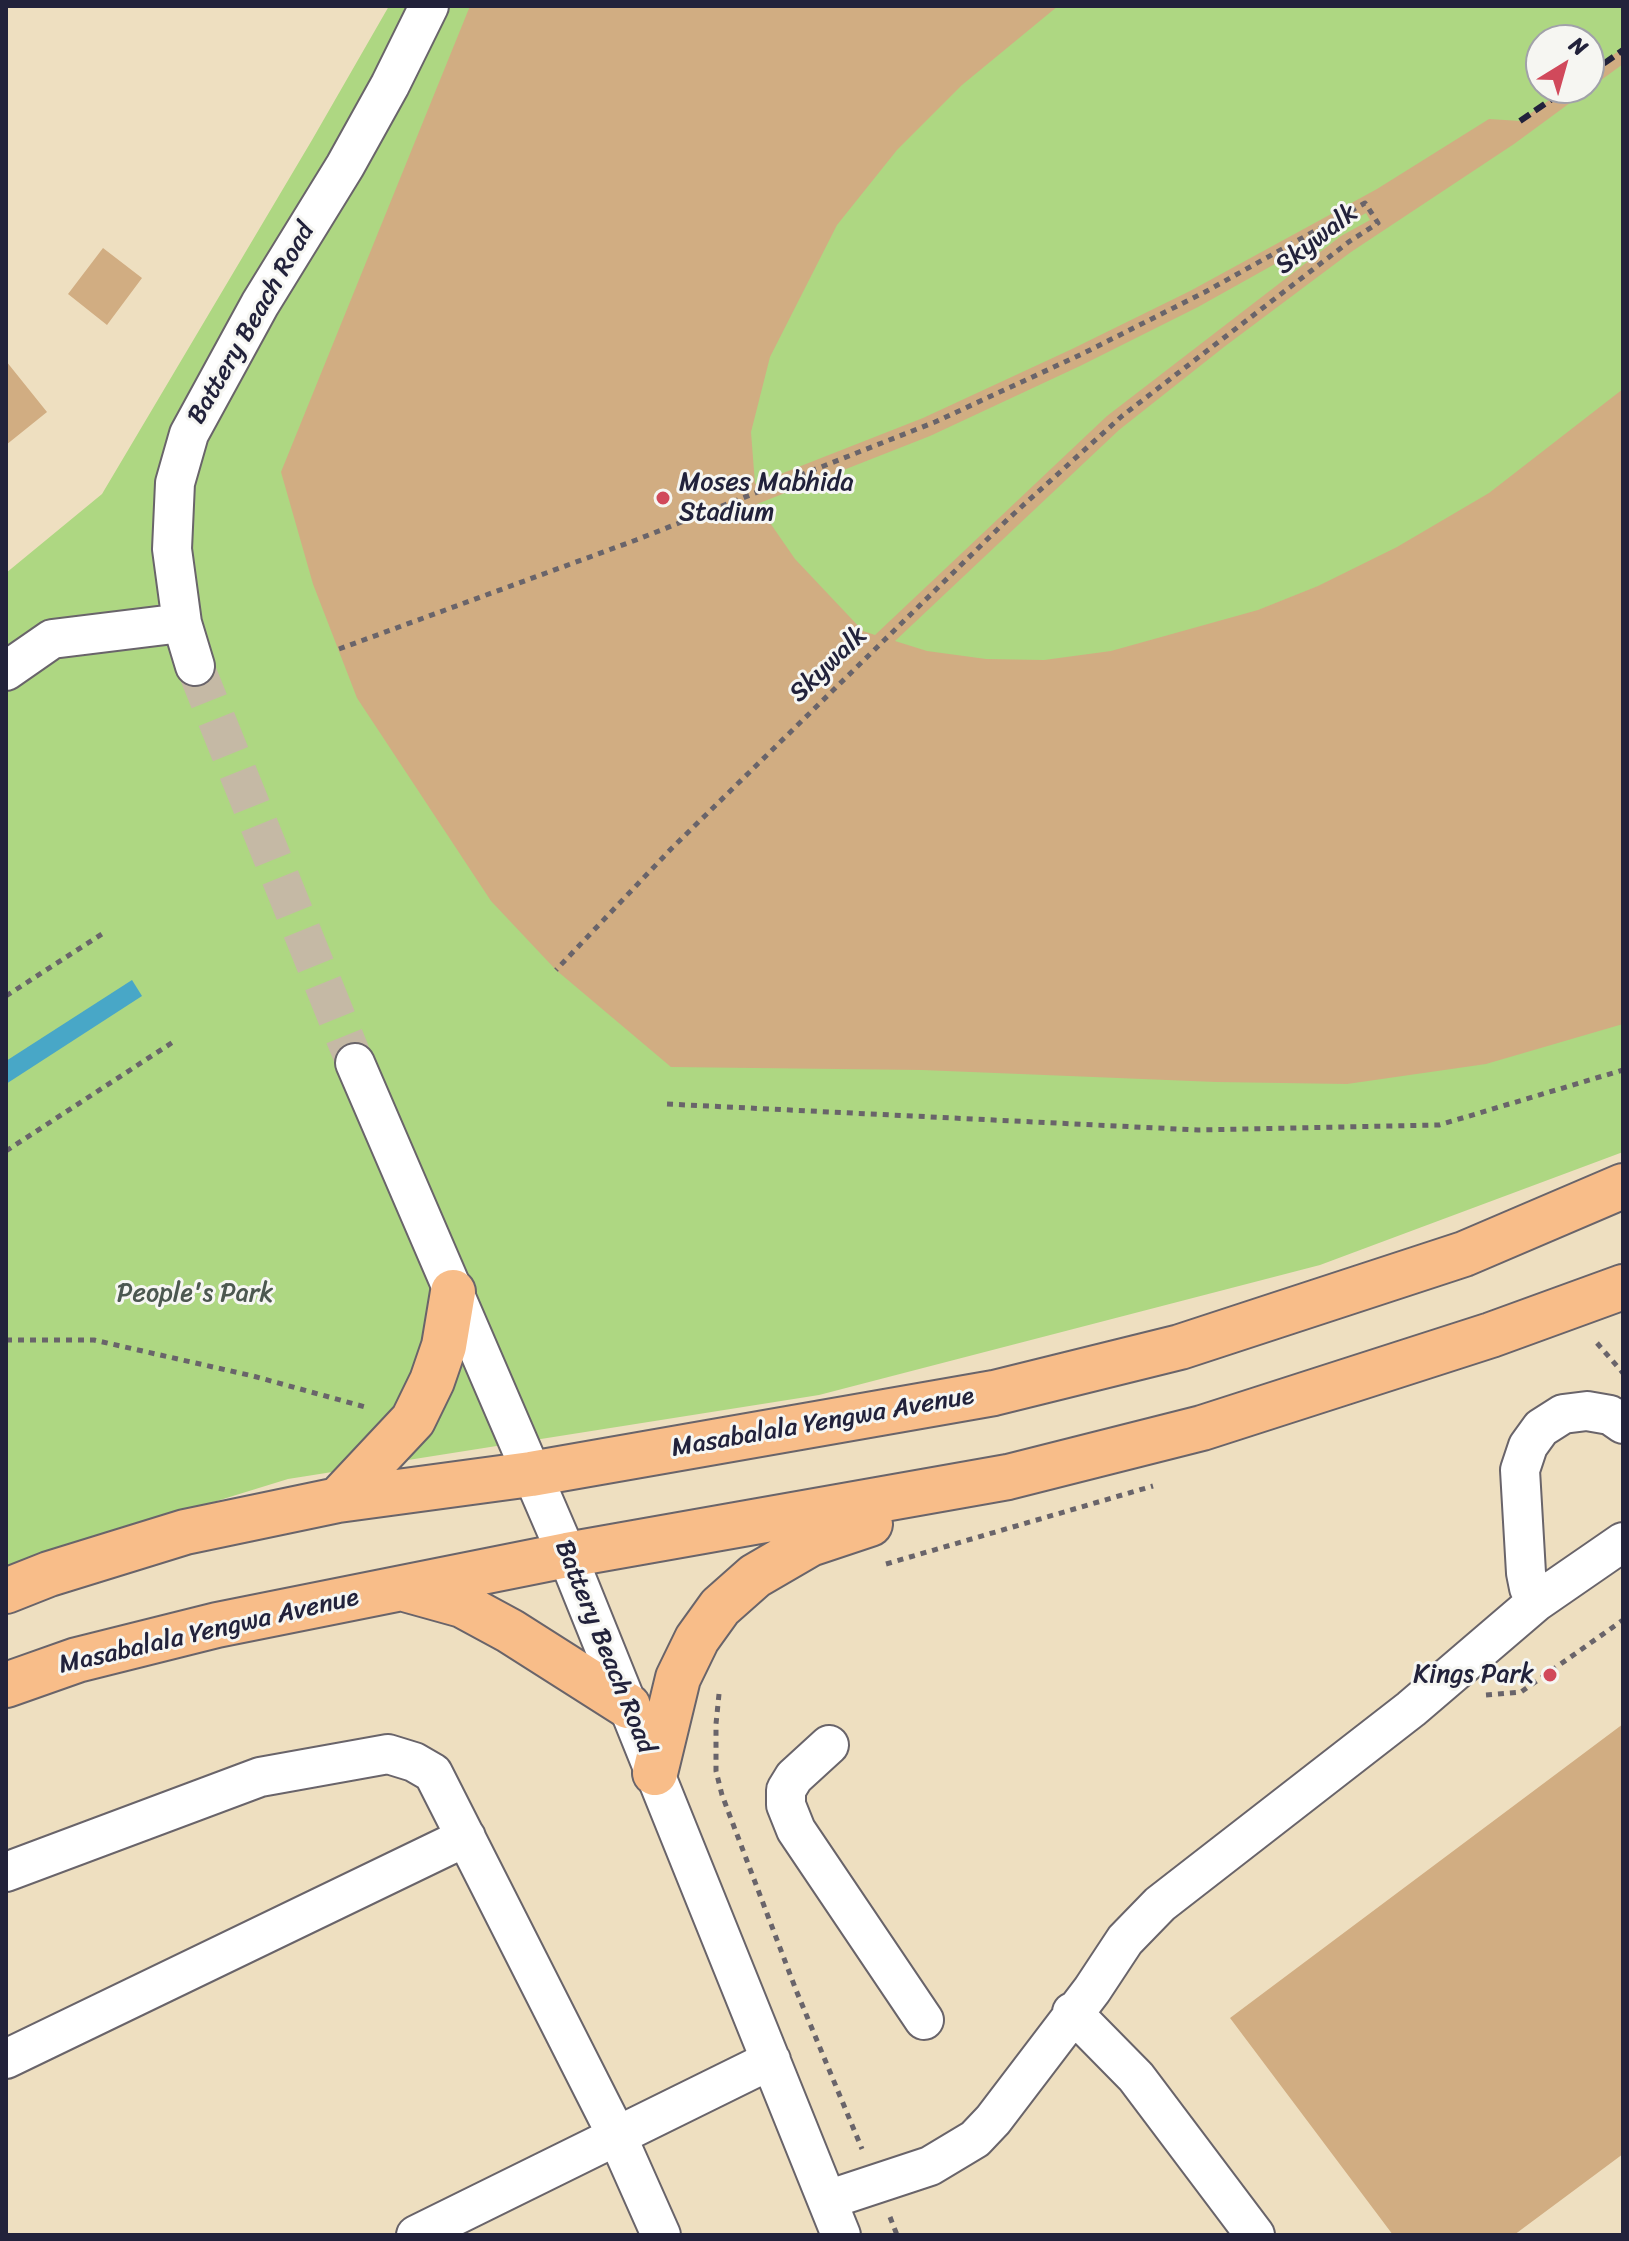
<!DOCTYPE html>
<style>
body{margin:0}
#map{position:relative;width:1629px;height:2241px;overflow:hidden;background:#eedfc0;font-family:Sriracha,sans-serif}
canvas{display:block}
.frame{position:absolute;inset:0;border:8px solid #22223b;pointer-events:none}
.north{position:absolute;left:1525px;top:24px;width:80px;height:80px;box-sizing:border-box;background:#f6f6f2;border:2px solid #a1a1a9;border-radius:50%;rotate:37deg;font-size:22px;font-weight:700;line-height:32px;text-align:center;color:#22223b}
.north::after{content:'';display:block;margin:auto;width:28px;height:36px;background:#d1495b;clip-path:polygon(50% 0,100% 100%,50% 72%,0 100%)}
</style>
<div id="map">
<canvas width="1629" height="2241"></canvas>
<div class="frame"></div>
<div class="north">N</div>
</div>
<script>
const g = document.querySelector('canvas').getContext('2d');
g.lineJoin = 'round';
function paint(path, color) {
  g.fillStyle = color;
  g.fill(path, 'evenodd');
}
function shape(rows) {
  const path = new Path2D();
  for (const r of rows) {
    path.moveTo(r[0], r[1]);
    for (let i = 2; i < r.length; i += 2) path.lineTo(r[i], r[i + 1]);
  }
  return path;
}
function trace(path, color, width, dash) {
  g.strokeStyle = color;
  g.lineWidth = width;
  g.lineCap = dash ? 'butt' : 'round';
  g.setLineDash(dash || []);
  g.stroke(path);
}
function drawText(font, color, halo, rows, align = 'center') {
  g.font = font + ' Sriracha,sans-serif';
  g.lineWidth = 6;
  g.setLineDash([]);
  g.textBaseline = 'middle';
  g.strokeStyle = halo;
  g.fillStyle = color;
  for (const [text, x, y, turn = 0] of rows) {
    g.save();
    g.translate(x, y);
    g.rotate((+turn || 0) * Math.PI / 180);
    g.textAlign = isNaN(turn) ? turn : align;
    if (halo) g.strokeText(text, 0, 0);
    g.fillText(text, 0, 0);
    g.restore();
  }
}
paint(shape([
 [389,6,1623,6,1623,1152,1320,1265,819,1395,288,1479,6,1566,6,573,102,494,312,140],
 [1541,40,1589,40,1589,88,1541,88]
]), '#aed782');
paint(shape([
 [132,980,142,996,6,1084,6,1061]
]), '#48a7c7');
paint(shape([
 [470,6,1058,6,962,85,897,150,837,225,770,357,751,432,755,484,923,418,1072,349,1190,291,1377,189,1489,119,1520,121,1566,88,1589,88,1589,72,1623,48,1623,64,1514,144,1351,252,1224,347,1119,430,895,641,927,651,986,659,1044,660,1111,651,1258,610,1318,586,1397,547,1489,493,1623,389,1623,1024,1486,1064,1347,1084,1216,1082,922,1070,671,1067,556,970,491,901,357,698,313,584,281,472],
 [1366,213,1370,220,1341,236,1107,416,875,635,863,631,795,559,757,504,930,436,1080,366,1198,307],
 [103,248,142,278,107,325,68,294],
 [6,361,47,412,6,445],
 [1623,1724,1623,2154,1514,2235,1393,2235,1230,2018]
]), '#d1ad82');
trace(shape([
 [195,666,355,1063]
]), '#c5b9a5', 38, [38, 19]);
const minor = shape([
 [195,666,182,623,172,549,175,483,189,434,260,304,345,166,390,85,429,6],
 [6,671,52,639,182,623],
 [355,1063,567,1555,841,2235],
 [1536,1602,1529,1588,1526,1573,1520,1470,1528,1446,1541,1428,1563,1414,1587,1411,1610,1415,1623,1424],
 [829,1745,794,1777,786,1790,786,1805,796,1830,924,2020],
 [6,1872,260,1777,388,1754,414,1762,433,1773,617,2136,661,2235],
 [1072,2012,1136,2077,1255,2235],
 [6,2059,466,1837],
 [827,2200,930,2166,975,2139,993,2120,1092,1990,1125,1940,1160,1904,1411,1709,1536,1602,1623,1542],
 [416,2235,771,2060]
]);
const major = shape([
 [338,1500,413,1420,432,1381,444,1346,453,1292],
 [408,1590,462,1605,510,1631,628,1706],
 [6,1591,49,1574,185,1532,338,1500,531,1474,994,1393,1180,1347,1464,1254,1623,1186],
 [6,1685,77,1660,217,1625,567,1555,1008,1477,1202,1428,1491,1335,1623,1287],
 [655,1773,678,1678,697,1639,720,1607,755,1576,810,1544,870,1524]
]);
trace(minor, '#69646a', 42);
trace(major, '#69646a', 48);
trace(shape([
 [339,649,636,540,935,422,1082,354,1205,292,1365,203,1378,223,1350,241,1122,416,1008,519,671,849,556,970],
 [6,996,102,934],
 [667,1104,1198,1130,1439,1125,1623,1070],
 [6,1151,173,1042],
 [6,1340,94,1340,253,1376,369,1408],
 [1597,1343,1623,1373],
 [886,1564,1153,1486],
 [719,1694,716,1724,716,1771,722,1795,796,1990,862,2149],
 [1486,1695,1521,1692,1623,1620],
 [890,2217,897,2235]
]), '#69646a', 5, [6, 6]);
trace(minor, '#fff', 38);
trace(major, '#f8bd89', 44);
trace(shape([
 [1589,74,1623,50],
 [1520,121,1568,88]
]), '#22223b', 6, [12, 6]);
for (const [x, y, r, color] of [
 [663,498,8,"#d1495b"],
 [1550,1675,8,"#d1495b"]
]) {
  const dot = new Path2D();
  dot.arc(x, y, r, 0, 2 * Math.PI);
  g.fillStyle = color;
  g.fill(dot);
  trace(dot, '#f6f6f2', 3);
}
drawText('26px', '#22223b', '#f6f6f2', [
 ["Skywalk",1317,240,-38],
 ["Battery Beach Road",252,324,-60],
 ["Skywalk",829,665,-44],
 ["Masabalala Yengwa Avenue",823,1423,-10],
 ["Masabalala Yengwa Avenue",209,1632,-13],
 ["Battery Beach Road",604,1647,68]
]);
drawText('26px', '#22223b', '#f6f6f2', [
 ["Moses Mabhida",679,483],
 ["Stadium",679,513],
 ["Kings Park",1534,1675,"right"]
], 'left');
drawText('26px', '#4c5850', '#f6f6f2', [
 ["People's Park",195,1294]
]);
</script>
